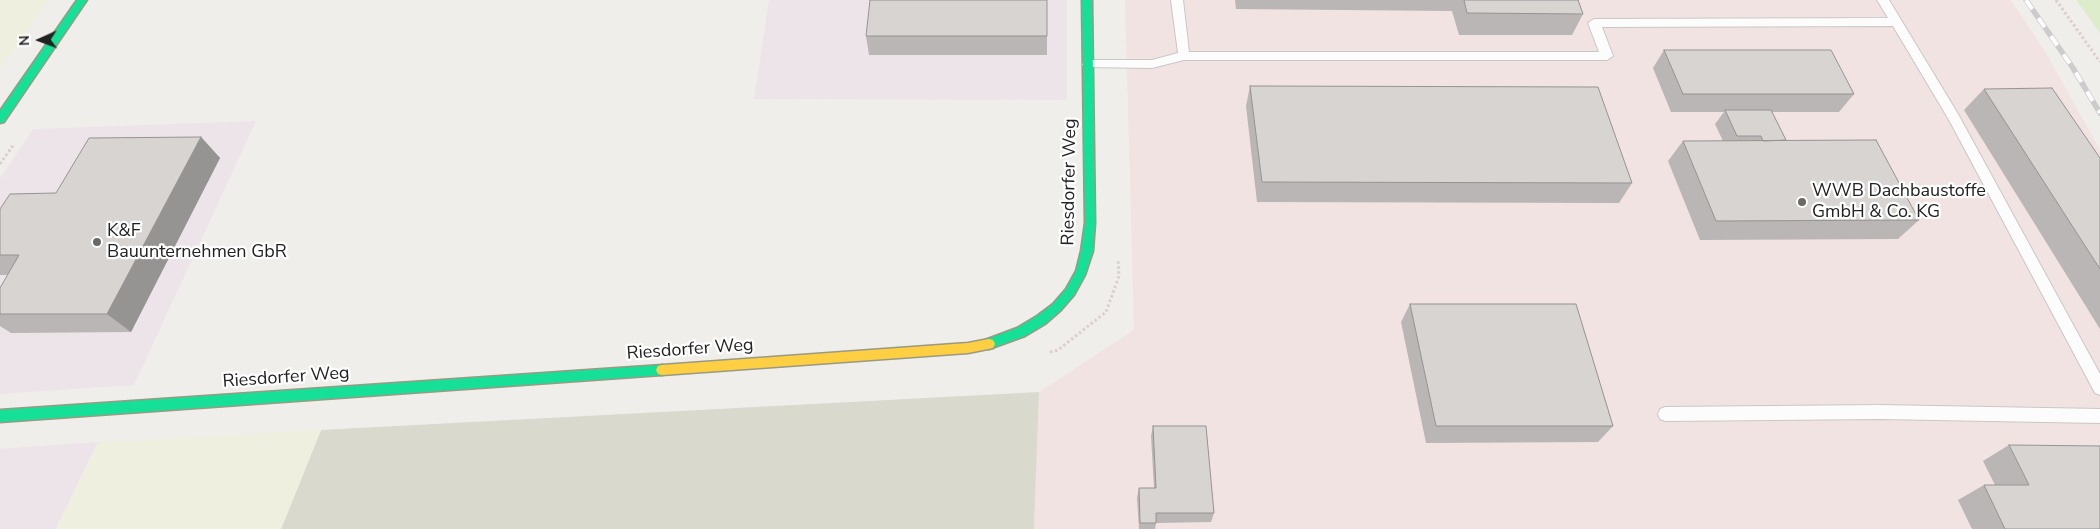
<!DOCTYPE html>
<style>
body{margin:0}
#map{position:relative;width:2100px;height:529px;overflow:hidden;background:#f0eeeb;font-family:"Nunito Sans",sans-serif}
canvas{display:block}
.north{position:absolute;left:15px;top:15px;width:50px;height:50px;-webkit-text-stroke:4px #fff;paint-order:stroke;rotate:268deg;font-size:14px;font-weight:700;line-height:20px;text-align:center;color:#222}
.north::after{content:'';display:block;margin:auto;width:18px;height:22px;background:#222;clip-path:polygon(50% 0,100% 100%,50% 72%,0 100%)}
</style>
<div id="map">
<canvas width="2100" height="529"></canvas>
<div class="north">N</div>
</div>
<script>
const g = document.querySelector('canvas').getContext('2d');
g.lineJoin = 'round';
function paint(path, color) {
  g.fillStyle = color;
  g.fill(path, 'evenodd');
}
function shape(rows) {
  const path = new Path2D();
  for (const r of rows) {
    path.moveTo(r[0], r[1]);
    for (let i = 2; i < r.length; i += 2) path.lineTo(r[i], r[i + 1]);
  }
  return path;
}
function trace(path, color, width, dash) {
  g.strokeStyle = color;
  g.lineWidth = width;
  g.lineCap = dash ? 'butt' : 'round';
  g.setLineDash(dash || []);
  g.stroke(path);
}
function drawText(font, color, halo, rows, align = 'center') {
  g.font = font + ' "Nunito Sans",sans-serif';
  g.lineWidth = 4.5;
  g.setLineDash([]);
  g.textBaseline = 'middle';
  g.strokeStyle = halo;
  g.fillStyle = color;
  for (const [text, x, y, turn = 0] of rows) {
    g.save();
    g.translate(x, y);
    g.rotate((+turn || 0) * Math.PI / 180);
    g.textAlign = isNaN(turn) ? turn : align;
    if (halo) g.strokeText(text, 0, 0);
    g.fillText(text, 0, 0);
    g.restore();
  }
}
paint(shape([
 [1125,0,2011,0,2046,53,2100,150,2100,529,1034,529,1039,392,1134,330]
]), '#f1e3e1');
paint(shape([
 [769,0,1067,0,1067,100,754,99],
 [256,121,134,385,0,394,0,178,33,129],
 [98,442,56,529,0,529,0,449]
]), '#ede4e9');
paint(shape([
 [1039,392,1034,529,281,529,321,430]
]), '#d9d9cd');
paint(shape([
 [0,0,49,0,0,69],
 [321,430,281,529,56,529,98,442]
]), '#efefdf');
paint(shape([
 [2076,0,2100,0,2100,33]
]), '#ddeccb');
const lane = shape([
 [1171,0,1183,0,1189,52,1599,52,1588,23,1594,19,1888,18,1877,0,1889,0,1958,114,2100,374,2100,395,2095,393,1949,120,1893,26,1602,27,1613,56,1607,60,1184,60,1152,68,1084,67,1082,64,1088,60,1152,60,1178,53,1171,0],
 [1880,405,2100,409,2100,423,1880,419,1665,421,1660,419,1658,414,1660,409,1665,407,1880,405]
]);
const fast = shape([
 [77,0,87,0,4,122,0,123,0,111,77,0],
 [1082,0,1092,0,1095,223,1093,251,1085,275,1074,295,1061,310,1045,324,1025,336,989,349,985,348,983,344,985,340,1017,328,1037,316,1053,304,1066,289,1076,271,1081,251,1085,223,1082,0],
 [662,365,666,366,668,370,666,374,662,375,0,422,0,410,662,365]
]);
const slow = shape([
 [989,339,993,340,995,344,993,348,968,353,662,375,658,374,656,370,658,366,662,365,968,343,989,339]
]);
trace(lane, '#c9c8c7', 2);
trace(fast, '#999a82', 3);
trace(slow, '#999a82', 3);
trace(shape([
 [2056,0,2100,62],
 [0,164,14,144],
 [1050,352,1058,350,1106,312,1119,276,1118,260]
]), '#dccecd', 3, [2.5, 2.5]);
paint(lane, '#fdfcfc');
paint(fast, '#16e098');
paint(slow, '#ffcf43');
const rail = shape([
 [2026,0,2073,68,2100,113]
]);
trace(rail, '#ccc', 5.5);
trace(rail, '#fff', 4, [11]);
paint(shape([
 [1047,0,1047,55,869,55,866,36],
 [1235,0,1578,0,1583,14,1572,35,1459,35,1452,11,1236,9],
 [1664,50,1854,94,1839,112,1772,112,1786,140,1919,220,1898,239,1700,240,1668,161,1683,141,1723,141,1715,124,1724,112,1671,112,1653,68],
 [1250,86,1632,183,1619,203,1257,202,1246,106],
 [1984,89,2100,158,2100,329,1964,110],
 [201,137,220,158,131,332,11,333,0,326,0,288,8,275,0,275,0,209,56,193],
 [1410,304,1613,426,1598,442,1426,443,1401,322],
 [1153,426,1214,513,1211,522,1156,523,1155,529,1139,529,1137,498,1139,488,1154,488,1151,436],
 [2009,445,2100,529,1972,529,1958,500,1984,485,1995,485,1983,461]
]), '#b9b6b5');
paint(shape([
 [201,137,220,158,131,332,107,314]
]), '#969493');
const building = shape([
 [870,0,1047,0,1047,36,866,36,870,0],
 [1464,0,1578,0,1583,14,1467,13,1464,0],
 [1664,50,1831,50,1854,94,1683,94,1664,50],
 [1250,86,1598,87,1632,183,1262,182,1250,86],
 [2052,88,2100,158,2100,269,1984,89,2052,88],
 [1725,110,1771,110,1786,140,1763,141,1761,136,1737,136,1725,110],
 [201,137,107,314,0,314,0,288,19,255,0,255,0,209,10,194,56,193,89,138,201,137],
 [1876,140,1919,220,1716,221,1683,141,1876,140],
 [1410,304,1576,304,1613,426,1436,426,1410,304],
 [1153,426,1206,426,1214,513,1156,513,1156,523,1140,523,1139,488,1156,488,1153,426],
 [2009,445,2100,446,2100,529,2005,529,1984,485,2029,485,2009,445]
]);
paint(building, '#d7d4d2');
trace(building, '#969493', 1);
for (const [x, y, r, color] of [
 [1802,202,5,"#6a6968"],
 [97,242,5,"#6a6968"]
]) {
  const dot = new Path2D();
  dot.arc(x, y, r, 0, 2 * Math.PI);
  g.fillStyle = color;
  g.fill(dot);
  trace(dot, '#fff', 2);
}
drawText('18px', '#222', '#fff', [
 ["Riesdorfer Weg",1070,182,-89],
 ["Riesdorfer Weg",690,350,-4],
 ["Riesdorfer Weg",286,378,-4]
]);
drawText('18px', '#222', '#fff', [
 ["WWB Dachbaustoffe",1812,192],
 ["GmbH & Co. KG",1812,213],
 ["K&F",107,232],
 ["Bauunternehmen GbR",107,253]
], 'left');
</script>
